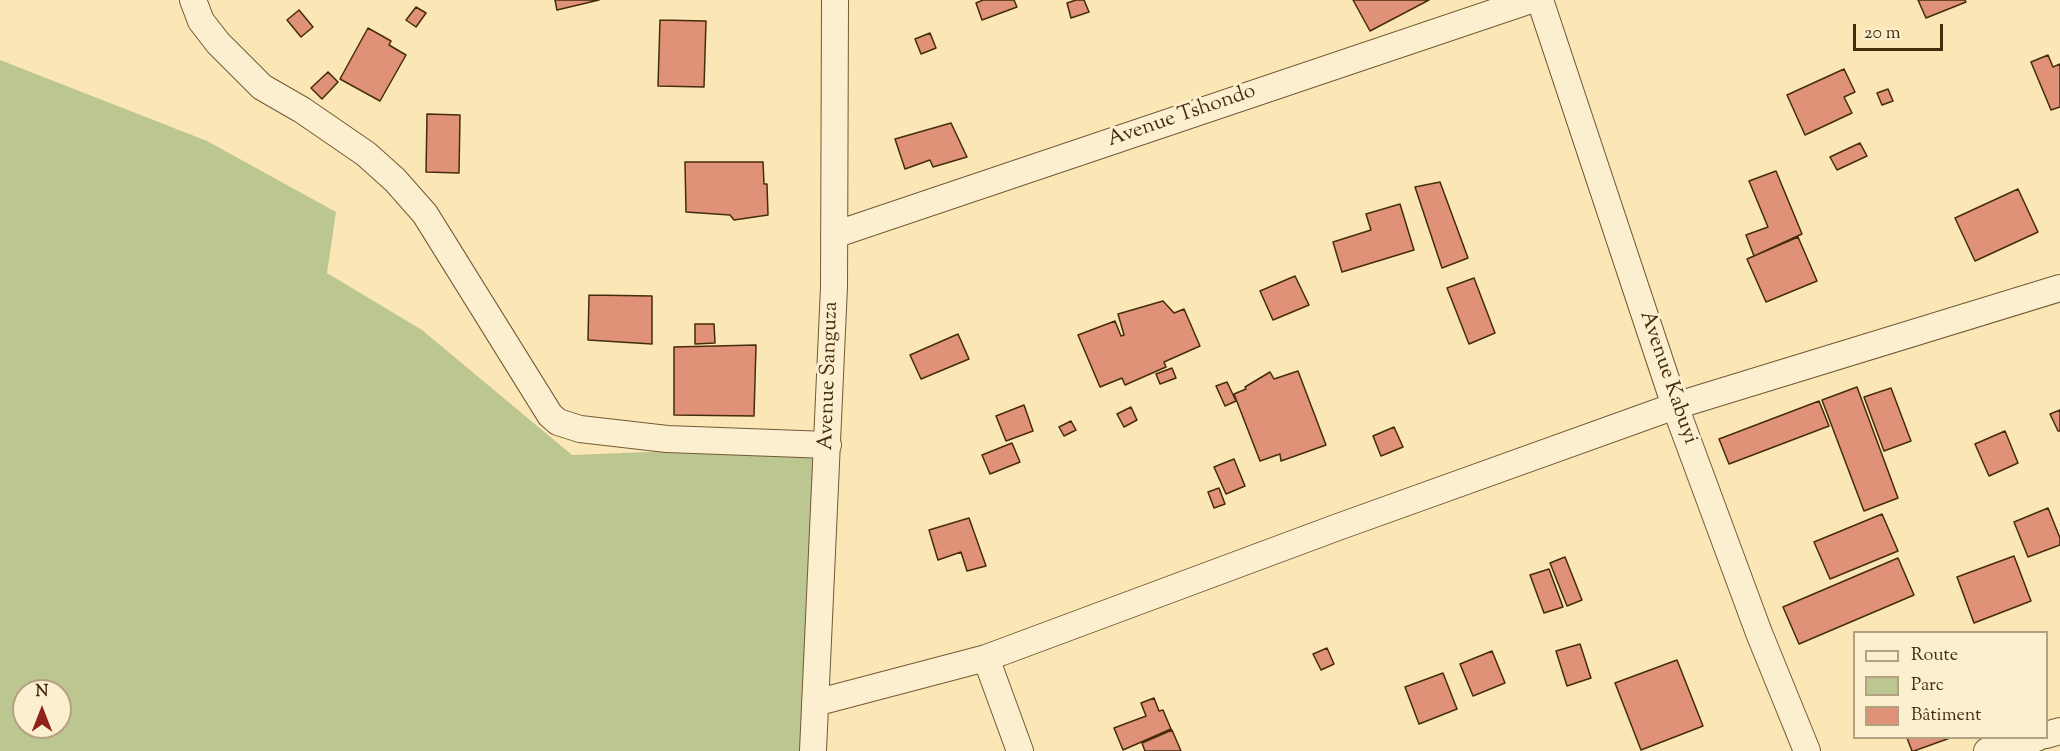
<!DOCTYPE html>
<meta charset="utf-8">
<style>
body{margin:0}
#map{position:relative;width:2060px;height:751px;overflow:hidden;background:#fbe6b6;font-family:"Sorts Mill Goudy",serif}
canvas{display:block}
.legend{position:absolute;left:1853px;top:631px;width:195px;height:108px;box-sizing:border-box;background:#fcefd0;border:2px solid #b3a182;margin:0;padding:8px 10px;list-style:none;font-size:18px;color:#452c0c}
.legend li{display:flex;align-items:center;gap:12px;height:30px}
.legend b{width:30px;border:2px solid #b3a182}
.north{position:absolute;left:12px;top:679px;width:60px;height:60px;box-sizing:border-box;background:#fcefd0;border:2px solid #b3a182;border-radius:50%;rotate:0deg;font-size:16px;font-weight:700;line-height:24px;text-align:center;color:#452c0c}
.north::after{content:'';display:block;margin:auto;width:21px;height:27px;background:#8f2418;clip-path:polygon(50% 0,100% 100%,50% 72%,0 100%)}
.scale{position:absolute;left:1853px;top:24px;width:90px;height:27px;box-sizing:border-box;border:3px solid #452c0c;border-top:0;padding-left:8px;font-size:18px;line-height:21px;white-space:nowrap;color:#452c0c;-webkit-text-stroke:4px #fcefd0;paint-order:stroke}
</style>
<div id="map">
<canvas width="2060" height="751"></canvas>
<ul class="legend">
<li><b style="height:8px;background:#fcefd0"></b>Route</li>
<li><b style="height:16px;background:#bcc690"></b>Parc</li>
<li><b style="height:16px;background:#df9278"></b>Bâtiment</li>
</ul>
<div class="north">N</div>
<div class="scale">20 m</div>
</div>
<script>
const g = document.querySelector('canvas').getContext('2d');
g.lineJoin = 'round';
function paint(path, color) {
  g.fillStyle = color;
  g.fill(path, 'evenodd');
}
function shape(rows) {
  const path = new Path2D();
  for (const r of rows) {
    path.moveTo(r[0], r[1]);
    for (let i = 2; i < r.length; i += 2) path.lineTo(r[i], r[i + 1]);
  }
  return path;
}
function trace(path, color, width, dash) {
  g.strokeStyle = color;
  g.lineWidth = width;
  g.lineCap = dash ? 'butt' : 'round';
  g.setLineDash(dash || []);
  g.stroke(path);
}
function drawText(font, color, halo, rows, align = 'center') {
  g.font = font + ' "Sorts Mill Goudy",serif';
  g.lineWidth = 6;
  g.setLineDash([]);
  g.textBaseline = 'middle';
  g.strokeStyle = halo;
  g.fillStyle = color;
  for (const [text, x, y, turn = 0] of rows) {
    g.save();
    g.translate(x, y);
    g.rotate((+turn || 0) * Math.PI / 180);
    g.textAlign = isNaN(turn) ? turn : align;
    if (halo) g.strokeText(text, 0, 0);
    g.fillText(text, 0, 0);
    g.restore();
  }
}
paint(shape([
 [0,60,207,141,336,212,327,273,422,330,572,455,828,445,813,751,0,751],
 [24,691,60,691,60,727,24,727]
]), '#bcc690');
const building = shape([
 [555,0,599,0,557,10,555,0],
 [983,0,1014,0,1017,7,982,20,976,3,983,0],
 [1076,0,1084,0,1089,12,1071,18,1067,3,1076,0],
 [1353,0,1429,0,1370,31,1353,0],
 [1918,0,1965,0,1966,2,1926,18,1918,0],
 [416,7,426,13,416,27,406,20,416,7],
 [299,10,313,27,301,37,287,20,299,10],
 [660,20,706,21,704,87,658,86,660,20],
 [368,28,391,41,389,45,406,55,380,101,340,79,368,28],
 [930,33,936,48,921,54,915,39,930,33],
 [2048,55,2053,67,2060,64,2060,107,2051,110,2031,62,2048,55],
 [1844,69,1855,92,1844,97,1852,113,1805,135,1787,95,1844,69],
 [328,72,338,82,322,99,311,88,328,72],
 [1888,89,1893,101,1882,105,1877,93,1888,89],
 [427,114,460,115,459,173,426,172,427,114],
 [951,123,967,157,933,167,930,160,905,169,895,139,951,123],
 [1860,143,1867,156,1837,170,1830,157,1860,143],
 [685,162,763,162,764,184,767,184,768,215,734,220,730,215,686,212,685,162],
 [1776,171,1802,234,1754,256,1746,235,1768,227,1749,181,1776,171],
 [1440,182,1468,258,1442,268,1415,187,1440,182],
 [2018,189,2038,232,1975,261,1955,218,2018,189],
 [1400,204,1414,250,1342,272,1333,242,1371,230,1366,214,1400,204],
 [1798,237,1817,281,1766,302,1747,259,1798,237],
 [1295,276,1309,305,1273,320,1260,291,1295,276],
 [1474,278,1495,333,1469,344,1447,288,1474,278],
 [589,295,652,296,652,344,588,340,589,295],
 [1163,301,1174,313,1184,309,1200,346,1164,362,1166,367,1125,385,1122,378,1100,387,1078,335,1115,321,1121,336,1124,335,1118,314,1163,301],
 [695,324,714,324,715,343,695,344,695,324],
 [958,334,969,359,921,379,910,355,958,334],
 [756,345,754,416,674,415,674,347,756,345],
 [1172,368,1176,378,1160,384,1156,374,1172,368],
 [1298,371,1326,445,1281,461,1280,454,1260,461,1234,394,1246,389,1245,387,1270,372,1274,379,1298,371],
 [1227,382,1236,401,1225,406,1216,386,1227,382],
 [1857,387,1898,498,1864,511,1822,400,1857,387],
 [1891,388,1911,441,1884,451,1864,397,1891,388],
 [1819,401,1829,426,1729,464,1719,439,1819,401],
 [1024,405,1033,431,1006,441,996,416,1024,405],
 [1131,407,1137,420,1124,427,1117,414,1131,407],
 [2060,410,2060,431,2058,431,2050,414,2060,410],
 [1071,421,1076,430,1064,436,1059,427,1071,421],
 [1394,427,1403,447,1381,456,1373,436,1394,427],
 [2005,431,2018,463,1989,476,1975,444,2005,431],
 [1012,443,1020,462,990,474,982,455,1012,443],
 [1234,459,1245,486,1226,494,1214,467,1234,459],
 [1219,488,1225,504,1214,508,1208,492,1219,488],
 [2048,508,2060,538,2060,545,2028,557,2014,522,2048,508],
 [1882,514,1898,551,1830,579,1814,542,1882,514],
 [969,518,986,566,967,571,961,552,938,560,929,530,969,518],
 [2014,556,2031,601,1974,623,1957,577,2014,556],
 [1565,557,1582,600,1567,606,1550,563,1565,557],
 [1898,558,1914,595,1799,644,1783,607,1898,558],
 [1549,569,1563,607,1544,613,1530,575,1549,569],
 [1580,644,1591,678,1567,686,1556,651,1580,644],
 [1327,648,1334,664,1321,670,1313,654,1327,648],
 [1492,651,1505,683,1473,696,1460,664,1492,651],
 [1677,660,1703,726,1641,750,1615,683,1677,660],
 [1443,673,1457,709,1419,724,1405,687,1443,673],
 [1154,698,1159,711,1163,710,1171,729,1123,750,1114,728,1146,716,1141,703,1154,698],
 [1172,730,1181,751,1145,751,1142,743,1172,730],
 [1907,738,1950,738,1914,751,1912,751,1907,738]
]);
paint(building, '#df9278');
trace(building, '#452c0c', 1.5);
const minor = shape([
 [193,0,201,21,218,43,262,87,302,110,366,154,395,180,425,214,550,415,558,422,580,429,667,439,828,445],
 [1540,0,1675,406,1759,633,1807,751],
 [834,235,1531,0],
 [986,658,1020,751],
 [815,703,986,658,1338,527,1675,406,2060,288],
 [2046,735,2060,731],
 [813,751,834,287,835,0],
 [1987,751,2037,738]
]);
trace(minor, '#725a36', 28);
trace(minor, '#fcefd0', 26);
drawText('21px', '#452c0c', '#fcefd0', [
 ["Avenue Tshondo",1182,117,-19],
 ["Avenue Sanguza",830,376,-88],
 ["Avenue Kabuyi",1667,378,71]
]);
</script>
